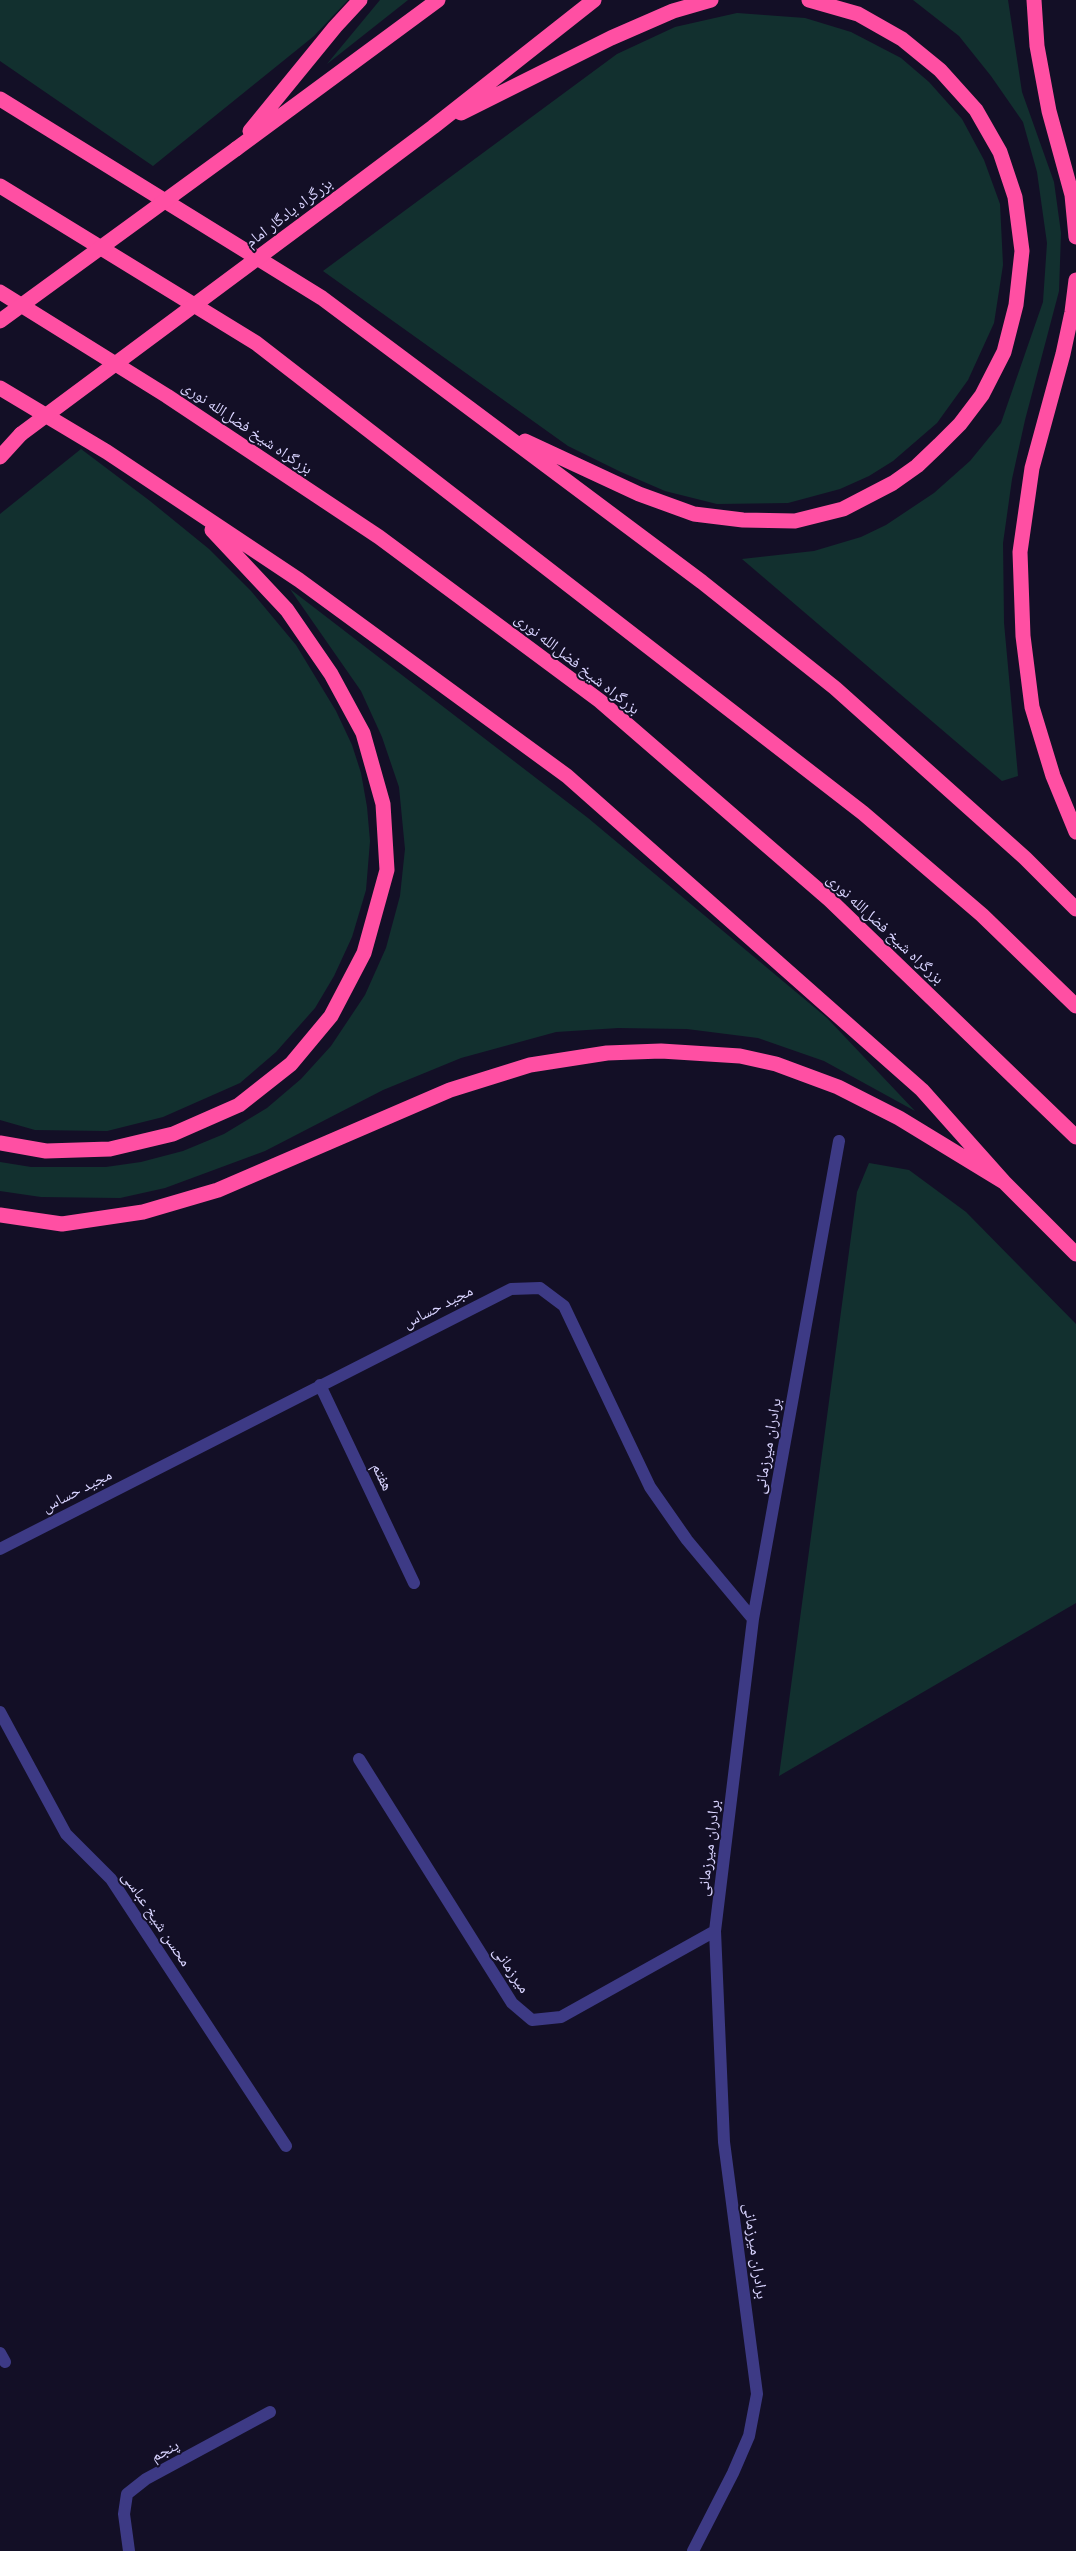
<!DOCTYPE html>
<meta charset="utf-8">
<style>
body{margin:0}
canvas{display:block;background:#130f26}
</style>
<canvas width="1076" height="2551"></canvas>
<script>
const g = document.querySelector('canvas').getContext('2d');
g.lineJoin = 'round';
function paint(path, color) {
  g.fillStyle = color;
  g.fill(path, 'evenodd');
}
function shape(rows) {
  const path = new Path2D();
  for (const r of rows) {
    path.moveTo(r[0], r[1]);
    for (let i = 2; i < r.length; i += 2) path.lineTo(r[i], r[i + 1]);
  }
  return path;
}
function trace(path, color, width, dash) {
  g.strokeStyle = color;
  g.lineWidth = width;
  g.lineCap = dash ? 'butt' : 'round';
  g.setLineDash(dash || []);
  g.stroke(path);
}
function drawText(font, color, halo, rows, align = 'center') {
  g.font = font + ' "IBM Plex Sans","Noto Naskh Arabic",sans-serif';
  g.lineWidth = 4;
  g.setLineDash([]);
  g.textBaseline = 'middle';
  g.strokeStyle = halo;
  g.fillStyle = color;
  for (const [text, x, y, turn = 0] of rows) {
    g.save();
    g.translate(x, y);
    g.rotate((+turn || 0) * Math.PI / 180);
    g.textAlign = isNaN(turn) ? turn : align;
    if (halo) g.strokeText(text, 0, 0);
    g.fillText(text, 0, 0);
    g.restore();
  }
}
paint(shape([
 [0,0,348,0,314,36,153,166,0,61],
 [380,0,408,0,327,64],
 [913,0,1008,0,1022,92,1054,182,1061,233,1059,291,1025,420,1012,479,1003,543,1004,623,1018,776,1002,781,742,559,814,551,861,537,886,525,934,493,970,461,1001,423,1043,302,1047,243,1037,172,1023,122,991,76,959,36],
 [737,13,805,18,851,32,901,58,929,82,962,119,984,160,1000,204,1003,265,994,323,968,380,937,423,893,461,869,476,840,489,788,503,717,504,665,491,621,472,568,446,323,271,617,54,675,27],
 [81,449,150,501,209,549,251,591,296,645,336,711,352,745,361,773,367,807,370,841,366,890,352,937,334,976,315,1008,276,1052,240,1083,163,1117,107,1131,35,1130,0,1120,0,514],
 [290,589,588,818,827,1018,915,1111,824,1061,758,1038,687,1029,618,1028,556,1032,461,1058,383,1090,265,1151,165,1188,120,1198,41,1197,0,1191,0,1162,31,1167,106,1167,141,1162,183,1151,224,1134,267,1108,301,1079,331,1046,365,995,386,948,400,896,405,849,399,787,382,737,361,691],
 [869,1163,909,1170,966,1212,1076,1324,1076,1603,779,1776,857,1192]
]), '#12302f');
trace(shape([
 [320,1385,414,1583],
 [0,1549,511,1289,540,1288,564,1306,650,1487,687,1540,753,1619],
 [0,1712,66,1834,111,1879,286,2146],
 [359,1759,512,2003,532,2020,561,2017,715,1931],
 [0,2353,5,2362],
 [129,2551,124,2514,127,2494,146,2479,270,2412],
 [693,2551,733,2473,749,2436,757,2394,724,2142,715,1931,753,1619,839,1141]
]), '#3d3a85', 12);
trace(shape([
 [1034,0,1037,46,1049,111,1072,195,1076,237],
 [0,99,322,298,702,582,835,688,1025,858,1076,909],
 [461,113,611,38,673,11,711,0],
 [250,131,335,27,360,0],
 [236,149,438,0],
 [0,186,256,343,863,813,982,915,1076,1006],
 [337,199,433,127,594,0],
 [1076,280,1072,312,1063,354,1032,468,1020,552,1023,636,1032,707,1053,776,1076,832],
 [0,292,167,396,379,537,600,701,830,900,1076,1137],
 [0,388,107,452,299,580,567,776,922,1090,1004,1182],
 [525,441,639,494,694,514,743,520,795,521,843,509,893,483,917,466,939,445,960,424,982,395,1004,352,1016,305,1022,251,1015,197,1000,152,976,110,940,70,902,39,858,14,809,0],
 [0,457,21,434],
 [0,1143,46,1151,110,1149,173,1134,239,1105,291,1064,331,1016,364,953,387,870,383,804,363,733,331,674,287,610,212,530],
 [0,1215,62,1224,143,1212,218,1190,450,1090,530,1065,607,1053,661,1051,740,1056,776,1064,838,1087,899,1118,1004,1182,1076,1254]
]), '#ff4fa3', 15);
trace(shape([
 [0,321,236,149],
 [21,434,337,199]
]), '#ff4fa3', 15);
drawText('16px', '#d9d4ff', '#130f26', [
 ["بزرگراه یادگار امام",289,213,-37],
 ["بزرگراه شیخ فضل‌الله نوری",247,428,34],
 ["بزرگراه شیخ فضل‌الله نوری",577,664,38],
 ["بزرگراه شیخ فضل‌الله نوری",885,929,43],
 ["مجید حساس",438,1307,-27],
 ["برادران میرزمانی",768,1446,-80],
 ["هفتم",382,1477,65],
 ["مجید حساس",77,1491,-27],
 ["برادران میرزمانی",709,1848,-83],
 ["محسن شیخ عباسی",156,1919,56],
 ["میرزمانی",511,1970,56],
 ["برادران میرزمانی",755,2251,82],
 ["پنجم",165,2451,-28]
]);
</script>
